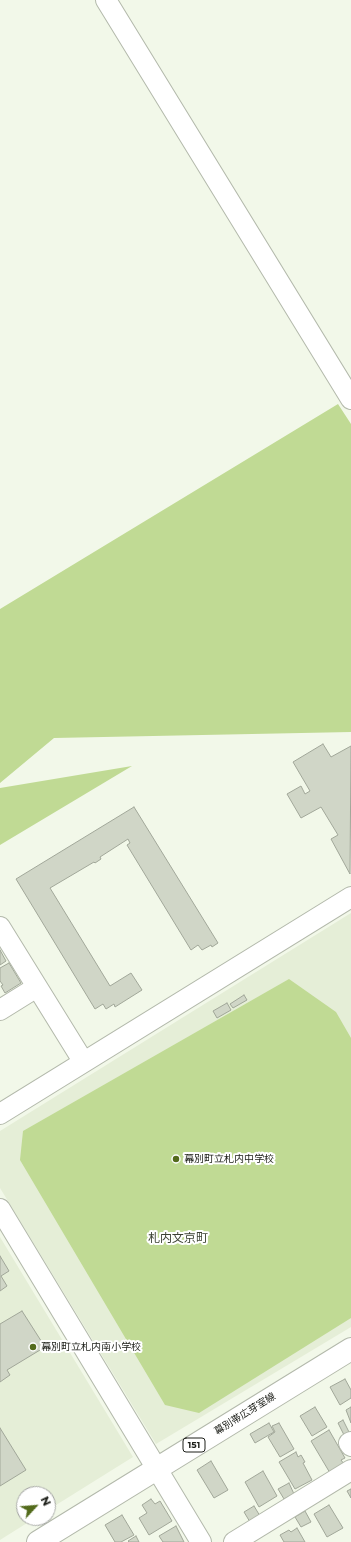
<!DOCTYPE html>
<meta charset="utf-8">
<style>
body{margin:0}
#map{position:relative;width:351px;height:1542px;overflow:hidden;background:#f2f8e9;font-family:Montserrat,sans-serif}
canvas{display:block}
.north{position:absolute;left:16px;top:1486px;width:40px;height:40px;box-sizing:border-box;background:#fff;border:1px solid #a4a5a3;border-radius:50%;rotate:64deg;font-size:11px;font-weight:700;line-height:16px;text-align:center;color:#1c1e18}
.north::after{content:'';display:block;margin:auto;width:14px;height:18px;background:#536b1c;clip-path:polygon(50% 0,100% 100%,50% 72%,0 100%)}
</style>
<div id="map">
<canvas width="351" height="1542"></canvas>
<div class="north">N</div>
</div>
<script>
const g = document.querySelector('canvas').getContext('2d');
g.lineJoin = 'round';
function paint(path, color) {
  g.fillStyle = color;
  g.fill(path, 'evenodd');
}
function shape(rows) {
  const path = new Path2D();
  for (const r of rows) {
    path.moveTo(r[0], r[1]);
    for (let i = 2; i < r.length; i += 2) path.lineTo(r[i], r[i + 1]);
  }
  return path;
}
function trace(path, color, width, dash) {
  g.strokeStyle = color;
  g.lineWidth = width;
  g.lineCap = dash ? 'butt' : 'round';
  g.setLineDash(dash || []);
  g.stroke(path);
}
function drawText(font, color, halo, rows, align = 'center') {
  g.font = font + ' Montserrat,"Noto Sans JP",sans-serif';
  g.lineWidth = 4;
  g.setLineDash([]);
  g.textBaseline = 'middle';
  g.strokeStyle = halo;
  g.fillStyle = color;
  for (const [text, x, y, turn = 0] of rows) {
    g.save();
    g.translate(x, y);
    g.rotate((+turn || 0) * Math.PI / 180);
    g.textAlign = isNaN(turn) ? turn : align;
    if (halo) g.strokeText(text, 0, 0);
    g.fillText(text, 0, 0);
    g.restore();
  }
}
paint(shape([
 [351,913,351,1327,156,1444,0,1188,0,1131],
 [0,1237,133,1457,48,1510,48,1494,24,1494,24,1518,35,1518,0,1540]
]), '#e5eed7');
paint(shape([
 [338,404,351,424,351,732,54,738,0,783,0,609],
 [132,766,0,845,0,788],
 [289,979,336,1012,351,1038,351,1318,199,1413,165,1405,20,1160,23,1131]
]), '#c0da94');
const building = shape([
 [323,744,331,757,351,746,350,874,331,839,338,835,321,807,301,818,287,794,301,786,305,794,310,791,293,762,323,744],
 [134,807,218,943,212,947,211,945,202,950,198,945,191,950,127,845,130,843,128,839,100,857,101,859,95,863,94,862,50,888,110,986,131,973,142,990,115,1007,114,1004,106,1009,103,1004,95,1009,16,879,134,807],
 [0,950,6,961,0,965,0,950],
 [9,963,21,983,5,993,1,986,3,985,0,981,0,968,9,963],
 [244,995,247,1000,233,1008,230,1004,244,995],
 [227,1003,231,1010,217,1018,213,1011,227,1003],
 [0,1256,9,1271,1,1276,7,1286,0,1291,0,1256],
 [22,1311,45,1347,7,1370,10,1375,0,1382,0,1324,22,1311],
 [345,1379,351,1390,351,1398,340,1405,330,1387,345,1379],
 [315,1407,327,1427,312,1436,300,1416,315,1407],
 [351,1407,351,1423,346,1410,351,1407],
 [343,1420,350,1434,345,1437,338,1423,343,1420],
 [269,1423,274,1432,255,1443,250,1434,269,1423],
 [279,1423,294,1449,280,1457,268,1437,275,1432,272,1426,279,1423],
 [0,1428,26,1470,0,1486,0,1428],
 [329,1430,345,1458,341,1460,344,1464,330,1473,311,1441,329,1430],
 [296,1452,298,1457,301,1455,305,1462,303,1463,312,1480,295,1489,279,1462,296,1452],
 [211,1461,228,1490,214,1498,197,1470,211,1461],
 [263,1471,277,1496,259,1507,245,1482,263,1471],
 [289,1483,294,1494,284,1499,278,1489,289,1483],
 [351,1489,351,1498,347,1491,351,1489],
 [151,1499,155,1504,160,1501,172,1521,149,1535,139,1518,147,1513,142,1505,151,1499],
 [329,1505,343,1528,327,1537,314,1514,329,1505],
 [254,1506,260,1516,250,1522,244,1512,254,1506],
 [305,1511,311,1522,301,1527,295,1517,305,1511],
 [122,1515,134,1535,121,1542,115,1542,105,1525,122,1515],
 [176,1526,184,1542,163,1542,159,1536,176,1526],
 [297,1528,305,1542,284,1542,280,1535,289,1530,291,1532,297,1528],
 [136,1536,139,1542,129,1542,128,1541,136,1536]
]);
paint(building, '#d0d6c7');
trace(building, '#a1a799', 1);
const minor = shape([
 [106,0,351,399],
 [0,927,83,1061],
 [0,1010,37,987],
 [0,1114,351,897],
 [0,1209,201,1542],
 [351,1442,349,1443,351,1446],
 [234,1542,351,1470]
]);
const major = shape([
 [38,1542,351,1349]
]);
trace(minor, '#b3b9ab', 22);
trace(major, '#b3b9ab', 24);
trace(minor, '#fff', 20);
trace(major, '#fff', 22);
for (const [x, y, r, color] of [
 [176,1159,4,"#536b1c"],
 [33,1347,4,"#536b1c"]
]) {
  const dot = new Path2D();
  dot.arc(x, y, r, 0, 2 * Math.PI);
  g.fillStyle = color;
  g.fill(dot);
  trace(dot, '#fff', 1.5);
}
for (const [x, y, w] of [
 [194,1445,22]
]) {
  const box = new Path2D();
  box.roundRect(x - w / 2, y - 7, w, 14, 3);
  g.fillStyle = '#fff';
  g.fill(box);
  trace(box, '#1c1e18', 1);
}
drawText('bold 9px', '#1c1e18', null, [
 ["151",194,1445]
]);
drawText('10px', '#1c1e18', '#fff', [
 ["幕別町立札内中学校",184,1159],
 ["幕別町立札内南小学校",41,1347]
], 'left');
drawText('10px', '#1c1e18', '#fff', [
 ["幕別帯広芽室線",245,1414,-32]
]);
drawText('12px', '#3c4134', '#fff', [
 ["札内文京町",178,1238]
]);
</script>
